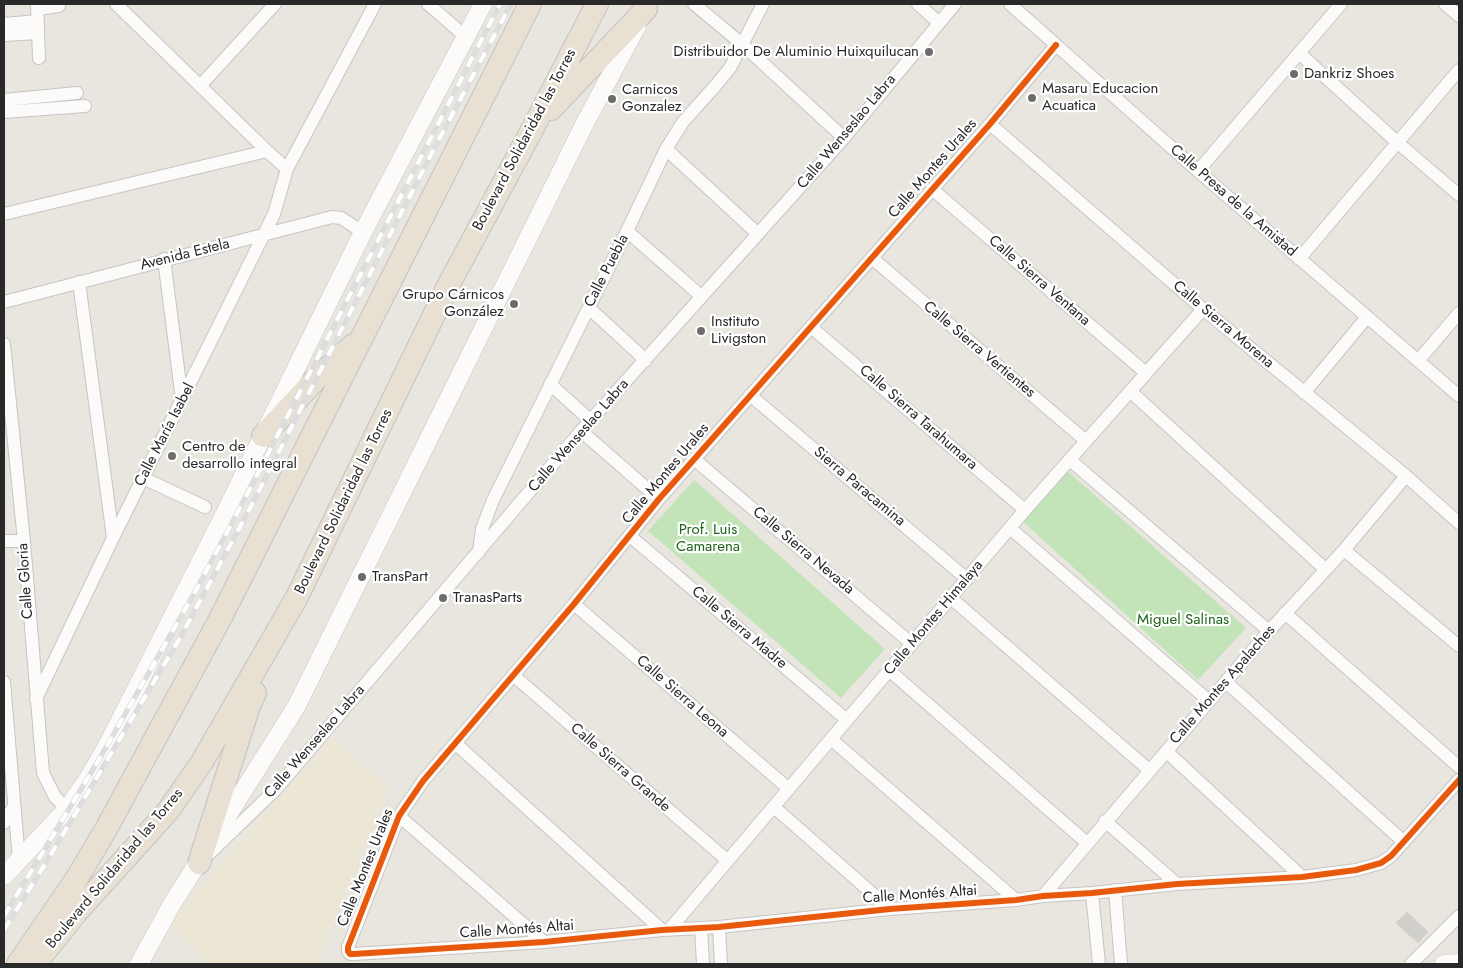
<!DOCTYPE html>
<meta charset="utf-8">
<style>
body{margin:0}
#map{position:relative;width:1463px;height:968px;overflow:hidden;background:#e8e6df;font-family:Jost,sans-serif}
canvas{display:block}
.frame{position:absolute;inset:0;border:5px solid #292929;pointer-events:none}
</style>
<div id="map">
<canvas width="1463" height="968"></canvas>
<div class="frame"></div>
</div>
<script>
const g = document.querySelector('canvas').getContext('2d');
g.lineJoin = 'round';
function paint(path, color) {
  g.fillStyle = color;
  g.fill(path, 'evenodd');
}
function shape(rows) {
  const path = new Path2D();
  for (const r of rows) {
    path.moveTo(r[0], r[1]);
    for (let i = 2; i < r.length; i += 2) path.lineTo(r[i], r[i + 1]);
  }
  return path;
}
function trace(path, color, width, dash) {
  g.strokeStyle = color;
  g.lineWidth = width;
  g.lineCap = dash ? 'butt' : 'round';
  g.setLineDash(dash || []);
  g.stroke(path);
}
function drawText(font, color, halo, rows, align = 'center') {
  g.font = font + ' Jost,sans-serif';
  g.lineWidth = 4.5;
  g.setLineDash([]);
  g.textBaseline = 'middle';
  g.strokeStyle = halo;
  g.fillStyle = color;
  for (const [text, x, y, turn = 0] of rows) {
    g.save();
    g.translate(x, y);
    g.rotate((+turn || 0) * Math.PI / 180);
    g.textAlign = isNaN(turn) ? turn : align;
    if (halo) g.strokeText(text, 0, 0);
    g.fillText(text, 0, 0);
    g.restore();
  }
}
paint(shape([
 [332,738,389,788,317,964,211,964,170,922]
]), '#ebe7d4');
paint(shape([
 [1065,469,1246,628,1198,680,1021,520],
 [694,480,885,649,841,698,648,531]
]), '#c3e4b8');
const building = shape([
 [1407,912,1428,932,1418,943,1396,923,1407,912]
]);
paint(building, '#d1cfca');
trace(building, '#d3d1cb', 1);
const street = shape([
 [37,4,39,58],
 [116,4,267,151,287,169],
 [428,4,466,37],
 [694,4,742,44,844,138],
 [918,4,938,22],
 [1010,4,1198,171,1459,396],
 [1445,4,1459,16],
 [38,9,59,6],
 [4,24,38,21],
 [4,35,38,33],
 [1056,45,990,124,659,499,574,604,423,781,399,816,348,947,348,951,350,954,354,954,544,942,662,930,719,927,890,909,1016,900,1043,896,1092,893,1177,884,1302,877,1356,870,1381,863,1391,856,1459,780],
 [1299,53,1397,142,1459,195],
 [200,86,275,4],
 [4,100,77,93],
 [4,112,85,106],
 [990,124,1203,309,1406,476,1459,523],
 [666,149,758,234],
 [1198,171,1341,4],
 [932,189,1146,373],
 [4,214,267,151],
 [627,231,701,296],
 [872,258,1086,441],
 [164,259,182,400],
 [1299,259,1459,70],
 [79,282,113,538],
 [4,302,332,217,341,218,363,232],
 [589,308,638,353,645,361],
 [811,327,1025,510],
 [4,344,24,541,43,773,55,797,67,809],
 [1418,361,1459,313],
 [550,384,591,421],
 [1130,391,1325,569],
 [1304,393,1367,317],
 [750,395,967,579],
 [581,431,659,499],
 [694,459,912,644],
 [1070,460,1269,631],
 [143,478,205,507],
 [1010,528,1209,701],
 [630,536,847,720],
 [4,541,24,541],
 [1344,550,1459,646],
 [479,552,482,529,493,500,627,231,666,149,683,122,716,85,730,68,763,4],
 [951,598,1149,770],
 [574,604,789,789],
 [1285,613,1459,767],
 [890,671,1087,843],
 [513,675,728,861],
 [4,682,19,860],
 [1226,682,1404,842],
 [36,699,113,538,274,214,287,169,375,4],
 [831,739,1016,900],
 [455,743,662,930],
 [1166,751,1302,877],
 [774,807,890,909],
 [399,816,544,942],
 [1105,821,1177,884],
 [4,823,14,806],
 [210,853,276,789,581,431,844,138,955,4],
 [1115,890,1121,964],
 [1092,893,1099,964],
 [1043,896,1269,631,1344,550,1406,476],
 [719,927,721,964],
 [701,928,703,964],
 [669,930,1025,510,1203,309],
 [1411,964,1459,916]
]);
const secondary = shape([
 [4,876,67,809,88,779,107,746,224,515,363,232,483,4],
 [139,964,172,904,296,707,586,121,637,26],
 [1444,964,1459,963]
]);
const highway = shape([
 [551,109,646,9],
 [263,436,315,380,353,345],
 [199,863,249,706,255,693],
 [18,964,77,878,105,831,219,621,530,4],
 [35,964,76,913,168,811,202,762,297,597,449,284,533,128,597,4]
]);
trace(street, '#c6c5c4', 14);
trace(secondary, '#c6c5c4', 19);
trace(highway, '#c4c3c1', 24);
trace(street, '#fcfbfa', 12);
trace(secondary, '#fcfbfa', 18);
trace(highway, '#e8e0d3', 22);
const rail = shape([
 [4,916,100,758,195,592,240,508,500,4],
 [4,930,50,856,180,638,248,512,436,145,511,4]
]);
trace(rail, '#ddddde', 5.5);
trace(rail, '#fff', 4, [11]);
trace(shape([
 [1056,45,990,124,659,499,574,604,423,781,399,816,348,947,348,951,350,954,354,954,544,942,662,930,719,927,890,909,1016,900,1043,896,1092,893,1177,884,1302,877,1356,870,1381,863,1391,856,1459,780]
]), '#e8590c', 6);
for (const [x, y, r, color] of [
 [929,52,5,"#6c6b69"],
 [1294,74,5,"#6c6b69"],
 [1032,98,5,"#6c6b69"],
 [612,99,5,"#6c6b69"],
 [514,304,5,"#6c6b69"],
 [701,331,5,"#6c6b69"],
 [172,456,5,"#6c6b69"],
 [362,577,5,"#6c6b69"],
 [443,598,5,"#6c6b69"]
]) {
  const dot = new Path2D();
  dot.arc(x, y, r, 0, 2 * Math.PI);
  g.fillStyle = color;
  g.fill(dot);
  trace(dot, '#fff', 2);
}
drawText('15px', '#292929', '#fff', [
 ["Distribuidor De Aluminio Huixquilucan",919,52,"right"],
 ["Dankriz Shoes",1304,74],
 ["Masaru Educacion",1042,89],
 ["Acuatica",1042,106],
 ["Carnicos",622,90],
 ["Gonzalez",622,107],
 ["Grupo Cárnicos",504,295,"right"],
 ["González",504,312,"right"],
 ["Instituto",711,322],
 ["Livigston",711,339],
 ["Centro de",182,447],
 ["desarrollo integral",182,464],
 ["TransPart",372,577],
 ["TranasParts",453,598]
], 'left');
drawText('15px', '#292929', '#fff', [
 ["Calle Wenseslao Labra",847,132,-50],
 ["Boulevard Solidaridad las Torres",525,140,-62],
 ["Calle Montes Urales",933,169,-49],
 ["Calle Presa de la Amistad",1233,201,41],
 ["Avenida Estela",185,255,-14],
 ["Calle Puebla",607,271,-63],
 ["Calle Sierra Ventana",1039,281,41],
 ["Calle Sierra Morena",1223,325,40],
 ["Calle Sierra Vertientes",979,350,40],
 ["Calle Sierra Tarahumara",918,418,41],
 ["Calle María Isabel",165,435,-63],
 ["Calle Wenseslao Labra",579,436,-49],
 ["Calle Montes Urales",666,474,-50],
 ["Sierra Paracamina",859,487,40],
 ["Boulevard Solidaridad las Torres",344,502,-64],
 ["Calle Sierra Nevada",803,551,40],
 ["Calle Gloria",26,581,-94],
 ["Calle Montes Himalaya",934,618,-50],
 ["Calle Sierra Madre",739,628,40],
 ["Calle Montes Apalaches",1223,685,-49],
 ["Calle Sierra Leona",682,697,41],
 ["Calle Wenseslao Labra",315,742,-49],
 ["Calle Sierra Grande",620,768,41],
 ["Calle Montes Urales",366,868,-68],
 ["Boulevard Solidaridad las Torres",115,869,-50],
 ["Calle Montés Altai",920,895,-4],
 ["Calle Montés Altai",517,930,-4]
]);
drawText('15px', '#1d651a', '#fff', [
 ["Prof. Luis",708,530],
 ["Camarena",708,547],
 ["Miguel Salinas",1183,620]
]);
</script>
